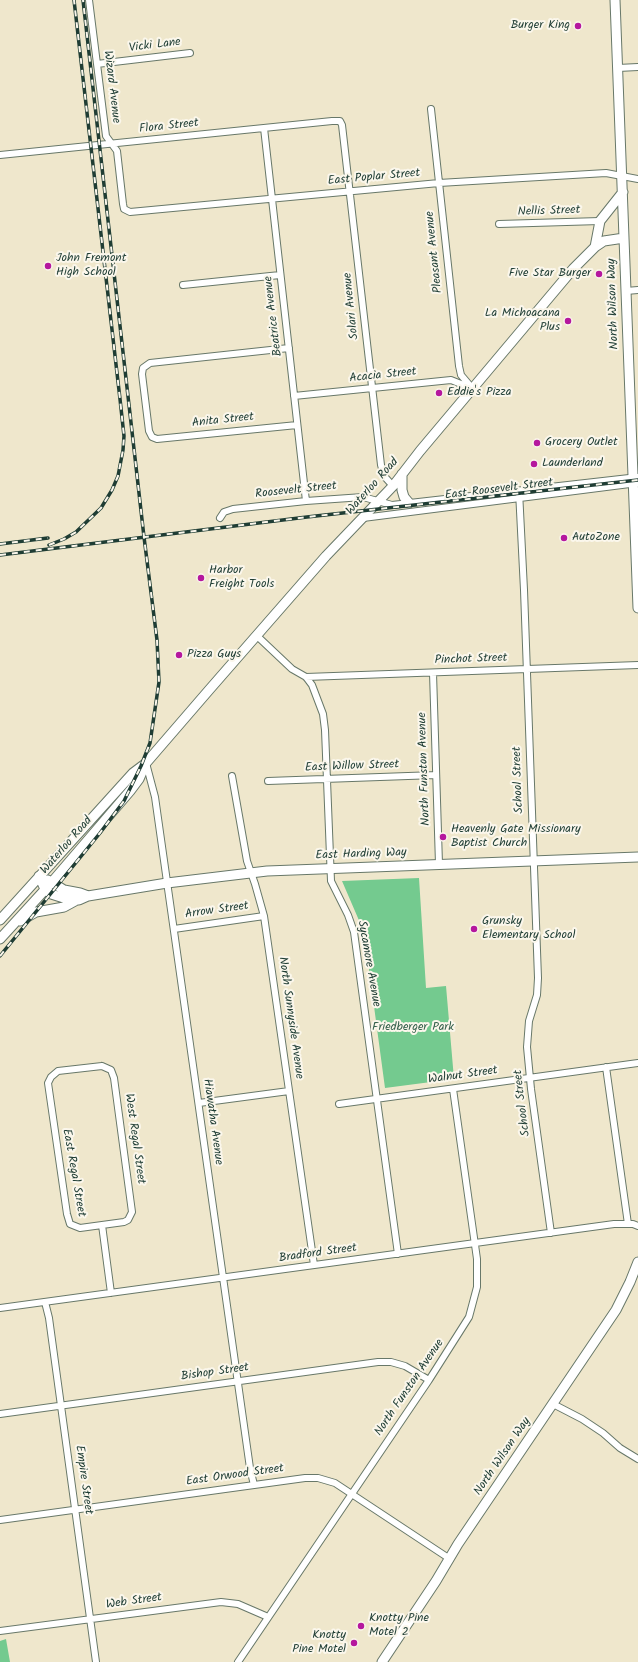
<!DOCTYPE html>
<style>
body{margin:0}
canvas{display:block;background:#efe7cc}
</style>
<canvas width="638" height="1662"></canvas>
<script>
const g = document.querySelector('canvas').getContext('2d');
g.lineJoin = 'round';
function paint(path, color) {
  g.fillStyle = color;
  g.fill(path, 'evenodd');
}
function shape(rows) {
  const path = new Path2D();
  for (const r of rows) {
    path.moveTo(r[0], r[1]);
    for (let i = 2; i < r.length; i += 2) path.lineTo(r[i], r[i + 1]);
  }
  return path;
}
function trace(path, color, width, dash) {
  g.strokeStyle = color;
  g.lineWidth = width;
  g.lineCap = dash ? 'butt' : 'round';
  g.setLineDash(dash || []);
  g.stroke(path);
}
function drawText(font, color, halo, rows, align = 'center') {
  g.font = font + ' Kalam,sans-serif';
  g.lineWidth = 4;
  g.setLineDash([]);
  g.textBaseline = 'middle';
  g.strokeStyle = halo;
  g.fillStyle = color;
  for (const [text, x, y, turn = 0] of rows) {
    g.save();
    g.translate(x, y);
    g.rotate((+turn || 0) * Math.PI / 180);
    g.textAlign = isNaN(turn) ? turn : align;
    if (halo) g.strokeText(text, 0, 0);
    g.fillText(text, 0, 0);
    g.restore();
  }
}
paint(shape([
 [419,878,426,988,446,986,454,1079,385,1088,364,932,342,881],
 [6,1639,10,1662,0,1662,0,1641]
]), '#74ca8f');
const street = shape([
 [89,0,106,136,117,151,123,204,124,209,130,212,439,183,606,173,638,179],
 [97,64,190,53],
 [618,68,638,67],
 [431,109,459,366,461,375,472,388],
 [264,128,306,501],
 [0,155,332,121,340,121,342,125,381,465,384,476,393,486],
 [499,224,600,221],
 [183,285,280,275],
 [626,291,638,290],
 [289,348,150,363,143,368,142,374,149,431,152,437,157,439,297,425],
 [294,396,451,380,471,388],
 [519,491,524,590,538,978,537,995,529,1021,527,1047,531,1089,551,1233],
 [220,518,224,512,233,509,306,501,363,497,392,505,638,477],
 [363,518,638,483],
 [256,635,292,669,306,677,312,685,323,714,325,730,331,881,348,915,354,932,398,1254],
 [433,673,439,864],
 [306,677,638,665],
 [146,763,155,797,250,1468,254,1485],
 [232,776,247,861,255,884,264,916,314,1265],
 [268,781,436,775],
 [174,929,264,916],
 [102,1066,111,1070,114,1078,132,1212,128,1220,124,1222,80,1228,70,1224,67,1214,48,1083,51,1077,58,1071,102,1066],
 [606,1067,628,1224],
 [199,1103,289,1091],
 [339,1104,638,1063],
 [102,1225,111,1293],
 [45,1302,49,1318,96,1662],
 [0,1308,614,1224,633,1224,638,1226],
 [553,1404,582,1419,603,1433,620,1448,638,1459],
 [0,1414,378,1362,391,1362,405,1366,429,1380],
 [0,1520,305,1478,318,1478,335,1483,450,1559],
 [0,1631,221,1602,238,1604,268,1617],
 [238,1662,429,1380,469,1317,477,1287,477,1259,453,1089]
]);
const secondary = shape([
 [615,0,638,608],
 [595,247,600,221,623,192],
 [402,474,402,490,404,497,409,503],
 [39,876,45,889,51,894,70,900,79,900,88,896,167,883,267,871,638,857],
 [48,880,64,890,80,893,88,896],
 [0,920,133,773,145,764],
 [20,921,36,912,64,907,75,901],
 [0,939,52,882,130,791,139,779,146,763,209,690,326,556,393,486,420,451,573,269,595,247,604,241,624,238],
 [382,1662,436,1581,458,1544,616,1310,630,1282,638,1262]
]);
trace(street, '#687869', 8);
trace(secondary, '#687869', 11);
trace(street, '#fff', 6);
trace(secondary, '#fff', 9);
const rail = shape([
 [0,544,48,538],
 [49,545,64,539,76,532,101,508,112,490,118,476,123,450,124,436,120,399,74,0],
 [0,555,307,517,638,480],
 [0,956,100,833,124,801,141,766,150,743,159,682,157,640,144,537,83,0]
]);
trace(rail, '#1f3d34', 3.5);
trace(rail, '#fbf7ec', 2, [6]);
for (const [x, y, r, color] of [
 [578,26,4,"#b5179e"],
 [48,266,4,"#b5179e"],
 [599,274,4,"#b5179e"],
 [568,321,4,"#b5179e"],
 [439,393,4,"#b5179e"],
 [537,443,4,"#b5179e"],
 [534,464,4,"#b5179e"],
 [564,538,4,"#b5179e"],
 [201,578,4,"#b5179e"],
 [179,655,4,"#b5179e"],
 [443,837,4,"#b5179e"],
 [474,929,4,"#b5179e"],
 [361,1626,4,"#b5179e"],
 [354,1643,4,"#b5179e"]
]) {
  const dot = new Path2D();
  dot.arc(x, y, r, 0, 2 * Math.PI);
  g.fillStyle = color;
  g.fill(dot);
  trace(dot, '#fbf7ec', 1.5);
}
drawText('12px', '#1f3d34', '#fbf7ec', [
 ["Burger King",570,26,"right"],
 ["John Fremont",56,259],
 ["High School",56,273],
 ["Five Star Burger",591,274,"right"],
 ["La Michoacana",560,314,"right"],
 ["Plus",560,328,"right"],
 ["Eddie's Pizza",447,393],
 ["Grocery Outlet",545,443],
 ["Launderland",542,464],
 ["AutoZone",572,538],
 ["Harbor",209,571],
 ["Freight Tools",209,585],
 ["Pizza Guys",187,655],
 ["Heavenly Gate Missionary",451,830],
 ["Baptist Church",451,844],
 ["Grunsky",482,922],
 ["Elementary School",482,936],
 ["Knotty Pine",369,1619],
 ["Motel 2",369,1633],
 ["Knotty",346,1636,"right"],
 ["Pine Motel",346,1650,"right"]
], 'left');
drawText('12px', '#1f3d34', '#fbf7ec', [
 ["Vicki Lane",155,46,-7],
 ["Wizard Avenue",111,87,83],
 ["Flora Street",169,127,-6],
 ["East Poplar Street",374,178,-5],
 ["Nellis Street",549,212,-2],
 ["Pleasant Avenue",435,252,-96],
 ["North Wilson Way",614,304,-92],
 ["Solari Avenue",352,306,-96],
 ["Beatrice Avenue",274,316,-97],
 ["Acacia Street",383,376,-6],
 ["Anita Street",223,421,-6],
 ["Waterloo Road",373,487,-48],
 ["East Roosevelt Street",499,490,-7],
 ["Roosevelt Street",296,491,-6],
 ["Pinchot Street",471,660,-2],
 ["East Willow Street",352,767,-2],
 ["North Funston Avenue",425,769,-92],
 ["School Street",519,780,-92],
 ["Waterloo Road",67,846,-49],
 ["East Harding Way",361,855,-2],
 ["Arrow Street",217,911,-8],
 ["Sycamore Avenue",368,964,80],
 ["North Sunnyside Avenue",290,1018,82],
 ["Walnut Street",463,1076,-8],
 ["School Street",523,1103,-97],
 ["Hiawatha Avenue",212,1122,82],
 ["West Regal Street",134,1139,82],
 ["East Regal Street",73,1173,80],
 ["Bradford Street",318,1254,-8],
 ["Bishop Street",215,1373,-8],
 ["North Funston Avenue",410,1388,-56],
 ["North Wilson Way",503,1457,-56],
 ["East Orwood Street",235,1476,-8],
 ["Empire Street",83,1480,82],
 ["Web Street",134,1602,-8]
]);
drawText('12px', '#34604b', '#fbf7ec', [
 ["Friedberger Park",413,1028]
]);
</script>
